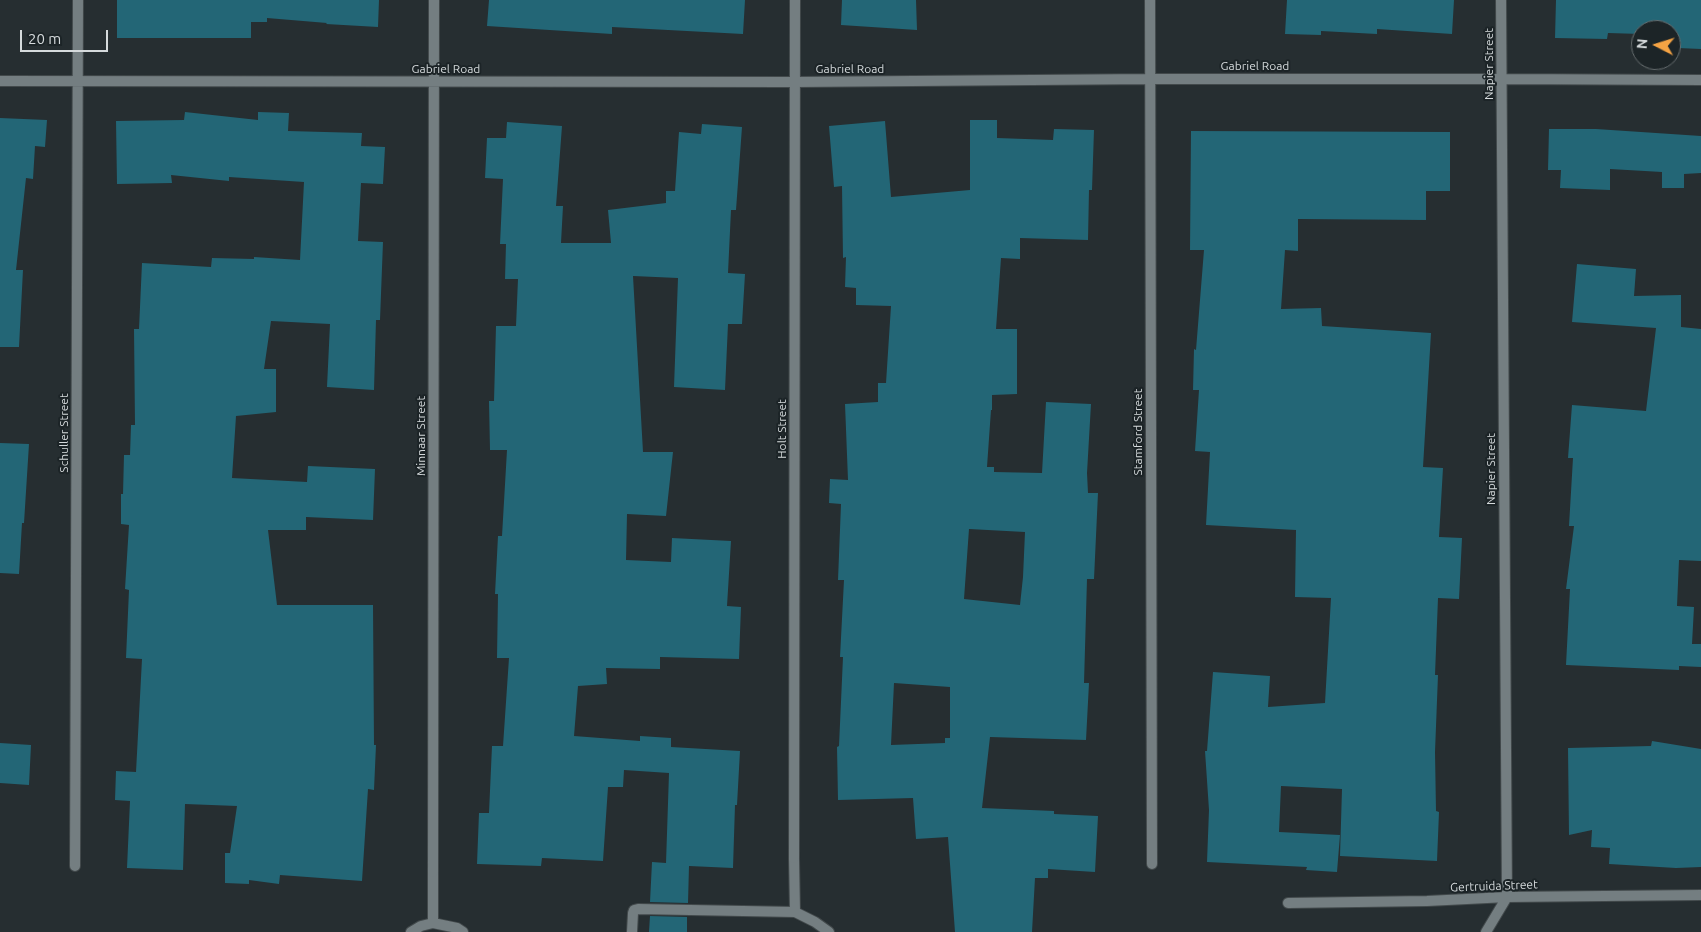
<!DOCTYPE html>
<style>
body{margin:0}
#map{position:relative;width:1701px;height:932px;overflow:hidden;background:#262e31;font-family:Ubuntu,sans-serif}
canvas{display:block}
.north{position:absolute;left:1631px;top:20px;width:50px;height:50px;box-sizing:border-box;background:#1c2427;border:1px solid #666d6f;border-radius:50%;rotate:275deg;font-size:14px;font-weight:700;line-height:20px;text-align:center;color:#d5dadc}
.north::after{content:'';display:block;margin:auto;width:18px;height:22px;background:#f4a344;clip-path:polygon(50% 0,100% 100%,50% 72%,0 100%)}
.scale{position:absolute;left:20px;top:30px;width:88px;height:22px;box-sizing:border-box;border:2px solid #d5dadc;border-top:0;padding-left:6px;font-size:15px;line-height:18px;white-space:nowrap;color:#d5dadc;-webkit-text-stroke:4px #1c2427;paint-order:stroke}
</style>
<div id="map">
<canvas width="1701" height="932"></canvas>
<div class="north">N</div>
<div class="scale">20 m</div>
</div>
<script>
const g = document.querySelector('canvas').getContext('2d');
g.lineJoin = 'round';
function paint(path, color) {
  g.fillStyle = color;
  g.fill(path, 'evenodd');
}
function shape(rows) {
  const path = new Path2D();
  for (const r of rows) {
    path.moveTo(r[0], r[1]);
    for (let i = 2; i < r.length; i += 2) path.lineTo(r[i], r[i + 1]);
  }
  return path;
}
function trace(path, color, width, dash) {
  g.strokeStyle = color;
  g.lineWidth = width;
  g.lineCap = dash ? 'butt' : 'round';
  g.setLineDash(dash || []);
  g.stroke(path);
}
function drawText(font, color, halo, rows, align = 'center') {
  g.font = font + ' Ubuntu,sans-serif';
  g.lineWidth = 4;
  g.setLineDash([]);
  g.textBaseline = 'middle';
  g.strokeStyle = halo;
  g.fillStyle = color;
  for (const [text, x, y, turn = 0] of rows) {
    g.save();
    g.translate(x, y);
    g.rotate((+turn || 0) * Math.PI / 180);
    g.textAlign = isNaN(turn) ? turn : align;
    if (halo) g.strokeText(text, 0, 0);
    g.fillText(text, 0, 0);
    g.restore();
  }
}
paint(shape([
 [117,0,379,0,378,27,326,24,327,23,267,18,267,22,251,22,251,38,117,38],
 [489,0,745,0,743,34,612,27,612,34,487,26],
 [842,0,916,0,917,30,841,25],
 [1287,0,1454,0,1452,34,1377,29,1377,34,1321,31,1321,35,1285,34],
 [1556,0,1701,0,1701,49,1678,48,1679,35,1671,35,1671,30,1641,30,1641,34,1608,33,1607,39,1555,38],
 [185,112,258,120,258,112,289,113,288,131,362,133,361,146,385,147,383,184,361,183,358,241,383,242,380,320,376,320,374,390,327,387,330,324,271,321,264,369,276,369,276,412,236,416,232,478,307,482,308,466,375,469,373,520,306,517,306,530,268,530,277,605,373,605,374,745,376,745,374,790,368,789,362,881,280,875,279,884,249,880,249,884,225,883,225,853,230,853,237,806,185,804,183,870,127,868,130,801,115,800,116,771,136,772,142,659,126,658,129,590,125,589,129,525,121,524,121,494,123,494,124,455,130,455,131,425,135,425,134,329,139,329,142,263,211,267,212,258,254,259,254,257,300,260,304,182,229,177,229,181,171,175,172,183,117,184,116,121,184,120],
 [0,118,47,120,45,147,35,146,33,179,26,178,16,270,23,270,19,347,0,347],
 [970,120,997,120,997,138,1053,140,1054,129,1094,130,1092,190,1089,190,1088,240,1020,238,1020,259,1001,258,996,329,1017,329,1017,394,992,395,992,410,991,410,987,467,994,467,994,472,1042,473,1046,402,1091,404,1087,473,1088,493,1098,493,1094,579,1087,579,1084,683,1089,683,1086,740,990,737,982,808,1054,811,1054,814,1098,816,1095,872,1048,869,1048,878,1035,878,1032,932,955,932,948,837,916,839,913,798,838,800,837,747,839,746,843,657,840,657,844,580,838,580,841,504,829,503,830,479,848,480,845,404,878,402,878,383,886,383,891,306,856,305,856,288,845,287,846,257,843,258,842,186,834,187,829,126,885,121,891,197,970,190],
 [969,529,1025,532,1023,577,1020,605,964,599],
 [894,683,950,687,950,738,945,738,945,743,891,745],
 [507,122,562,126,556,206,563,206,561,243,611,243,608,210,666,203,666,191,675,191,679,132,701,134,702,124,742,127,736,210,731,210,728,273,745,274,742,324,728,324,725,390,674,387,678,278,633,276,643,452,673,452,666,516,627,514,626,560,671,562,672,538,731,541,727,606,741,607,739,659,660,657,660,669,606,668,607,684,578,686,574,736,640,741,640,736,671,738,671,747,740,751,737,805,735,805,733,868,689,866,688,903,650,902,652,862,666,863,669,773,624,770,623,787,608,787,603,861,542,858,541,866,477,864,479,813,489,813,492,746,503,746,509,658,497,658,498,594,495,594,498,536,502,536,507,450,490,450,489,401,494,401,496,326,516,326,518,279,505,279,506,244,500,244,503,179,485,178,487,138,506,138],
 [1549,129,1596,129,1701,136,1701,173,1684,174,1684,188,1662,188,1662,172,1610,169,1610,190,1560,188,1561,170,1548,170],
 [1191,131,1450,132,1450,191,1426,191,1426,220,1298,219,1298,251,1285,250,1281,309,1321,308,1322,326,1431,333,1423,467,1443,468,1439,537,1462,538,1459,599,1438,598,1435,675,1438,675,1435,752,1436,811,1439,812,1437,861,1340,856,1342,789,1281,786,1279,832,1340,835,1337,872,1306,870,1307,867,1207,862,1209,810,1205,751,1207,751,1213,672,1270,676,1268,707,1325,703,1331,598,1295,597,1296,530,1206,525,1210,452,1195,451,1199,390,1193,390,1194,349,1196,350,1204,250,1190,250],
 [1577,264,1636,269,1634,296,1681,295,1681,327,1701,329,1701,561,1679,560,1677,606,1694,607,1692,644,1701,644,1701,667,1679,666,1679,670,1566,665,1570,589,1566,589,1574,526,1569,526,1573,458,1568,458,1572,405,1646,411,1656,328,1572,322],
 [0,443,29,444,24,523,22,523,19,574,0,573],
 [1652,741,1701,749,1701,867,1676,868,1609,864,1610,848,1591,847,1592,830,1569,835,1568,748,1651,746],
 [0,743,31,745,29,785,0,783],
 [650,916,687,917,687,932,649,932]
]), '#236676');
const lane = shape([
 [794,858,795,912],
 [433,923,433,872],
 [411,932,421,926,433,923,457,928,463,932],
 [632,932,633,913,634,910,638,909,795,912,815,922,829,932]
]);
const street = shape([
 [1150,0,1152,864],
 [0,81,795,82,1150,79,1501,79,1701,80],
 [794,858,795,0],
 [75,866,78,0],
 [433,872,434,0],
 [1288,903,1427,901,1507,897,1701,895],
 [1486,932,1507,897,1501,0]
]);
trace(lane, '#42494b', 12);
trace(street, '#42494b', 12);
trace(lane, '#747e81', 10);
trace(street, '#747e81', 10);
drawText('12px', '#d5dadc', '#1c2427', [
 ["Napier Street",1489,64,-90],
 ["Gabriel Road",1255,66],
 ["Gabriel Road",446,69],
 ["Gabriel Road",850,69],
 ["Holt Street",782,429,-90],
 ["Stamford Street",1138,432,-90],
 ["Schuller Street",64,433,-90],
 ["Minnaar Street",421,436,-90],
 ["Napier Street",1491,469,-90],
 ["Gertruida Street",1494,886,-2]
]);
</script>
